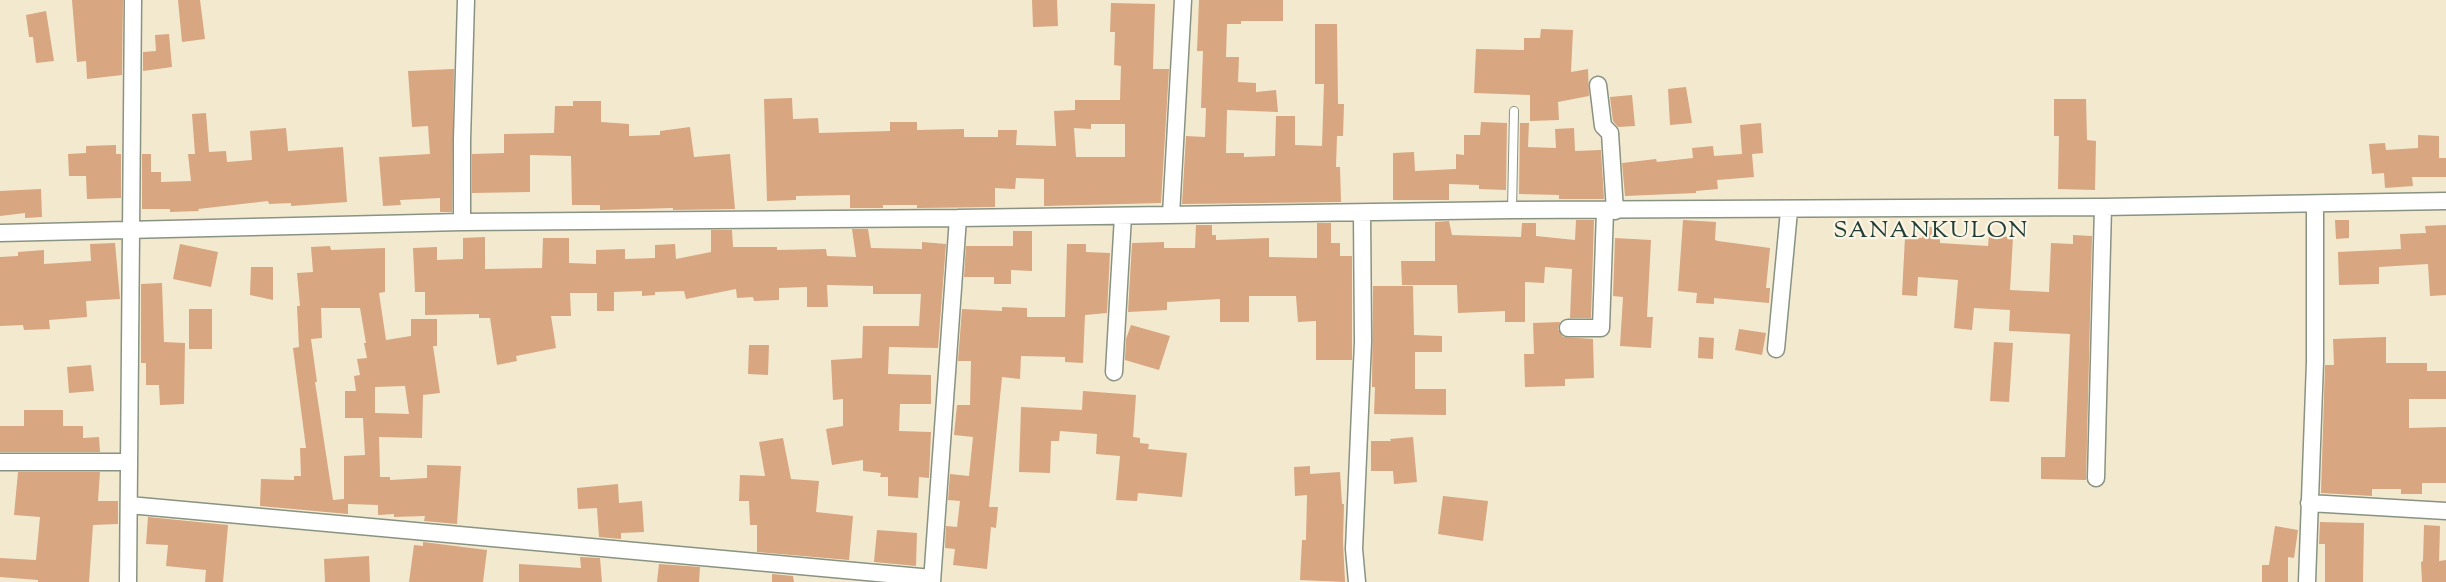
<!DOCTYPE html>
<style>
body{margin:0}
canvas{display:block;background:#f3e9cf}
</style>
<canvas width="2446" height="582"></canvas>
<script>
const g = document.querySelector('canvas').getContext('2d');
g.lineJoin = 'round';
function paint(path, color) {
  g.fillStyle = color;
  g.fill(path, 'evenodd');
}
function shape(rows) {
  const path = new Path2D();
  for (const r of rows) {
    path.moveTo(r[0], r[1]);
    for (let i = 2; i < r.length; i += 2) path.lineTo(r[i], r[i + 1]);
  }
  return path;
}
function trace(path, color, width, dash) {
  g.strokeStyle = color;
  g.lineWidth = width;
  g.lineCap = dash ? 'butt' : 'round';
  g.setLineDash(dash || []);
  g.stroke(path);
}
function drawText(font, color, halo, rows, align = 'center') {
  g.font = font + ' "Sorts Mill Goudy",serif';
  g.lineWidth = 4.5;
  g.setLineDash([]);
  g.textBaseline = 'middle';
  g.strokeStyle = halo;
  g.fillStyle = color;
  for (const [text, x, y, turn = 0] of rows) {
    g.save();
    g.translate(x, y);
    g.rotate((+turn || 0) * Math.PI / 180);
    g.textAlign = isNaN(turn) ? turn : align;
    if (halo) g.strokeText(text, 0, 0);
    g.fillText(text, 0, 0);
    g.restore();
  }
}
paint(shape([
 [72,0,123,0,122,75,87,79,86,61,77,62],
 [178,0,200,0,205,39,182,42],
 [1032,0,1057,0,1058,26,1033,27],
 [1199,0,1283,0,1283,21,1241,21,1241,24,1227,24,1226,57,1239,57,1238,82,1256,83,1256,92,1276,90,1278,112,1227,110,1226,153,1244,153,1244,157,1275,156,1276,116,1295,116,1295,145,1322,146,1324,84,1315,84,1315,24,1337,24,1338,104,1344,104,1343,136,1337,136,1336,167,1340,167,1341,202,1182,204,1186,136,1205,137,1206,108,1201,108,1203,51,1197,51],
 [1111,3,1155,4,1153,69,1169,69,1161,203,1044,206,1044,179,1016,178,1015,189,995,188,995,207,917,208,917,205,883,205,883,208,850,208,850,195,796,196,796,200,767,201,764,99,792,98,793,119,818,118,819,133,890,131,890,122,917,122,917,130,964,129,964,137,998,137,998,130,1017,130,1016,145,1056,146,1054,111,1075,110,1075,100,1120,100,1121,66,1114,65,1115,32,1110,32],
 [1091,124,1125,124,1125,157,1076,157,1074,128,1091,129],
 [46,11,54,61,36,63,33,37,29,37,26,15],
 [1541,29,1573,30,1571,72,1588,69,1589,96,1558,102,1559,120,1530,121,1530,95,1474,93,1476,49,1524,50,1524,38,1540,38],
 [169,34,172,67,143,71,143,52,156,51,155,35],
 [454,69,452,212,440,212,440,198,400,200,401,205,383,206,379,157,430,154,428,126,412,127,408,71],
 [1686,87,1692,123,1670,125,1668,89],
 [1632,95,1635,126,1618,127,1613,121,1610,97],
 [2054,99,2086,99,2087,140,2096,141,2095,190,2058,189,2059,136,2054,136],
 [573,101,601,101,601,122,629,124,629,136,660,135,660,131,690,127,694,157,730,154,735,209,673,210,673,208,600,210,600,205,572,205,571,156,530,155,530,192,472,193,472,154,504,153,504,134,554,133,555,106,573,106],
 [206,113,209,152,226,151,227,162,252,160,250,131,286,128,288,151,343,147,347,202,291,206,291,203,269,204,268,201,198,209,199,211,170,212,170,209,142,209,142,154,151,154,151,172,161,172,161,182,191,181,188,154,195,154,192,114],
 [1481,122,1507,123,1506,190,1479,189,1479,185,1449,184,1449,200,1393,200,1393,153,1414,152,1415,171,1456,169,1456,154,1464,155,1464,135,1480,135],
 [1520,123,1529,123,1528,147,1556,148,1555,129,1574,128,1575,151,1601,150,1604,199,1559,199,1559,195,1519,194],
 [1761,123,1763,153,1752,154,1754,177,1717,180,1718,189,1696,191,1696,193,1625,196,1622,163,1656,159,1657,162,1693,158,1692,148,1713,146,1714,156,1742,154,1740,125],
 [2418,135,2439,136,2439,158,2446,158,2446,177,2412,177,2413,186,2385,188,2384,173,2372,174,2369,144,2385,143,2386,150,2418,148],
 [116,145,116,154,121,154,121,198,87,199,86,176,69,176,68,154,86,153,86,146],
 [41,189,42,217,25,218,25,213,0,216,0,191],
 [1576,220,1594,220,1591,318,1570,318,1572,269,1545,267,1544,283,1525,282,1525,322,1505,322,1505,311,1458,313,1457,285,1402,285,1401,261,1435,261,1435,222,1449,221,1452,235,1521,237,1522,223,1536,223,1536,236,1575,240],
 [1683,220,1716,222,1715,240,1718,241,1770,248,1766,288,1770,288,1769,303,1714,298,1714,304,1696,303,1697,293,1678,291],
 [2335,220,2349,220,2349,238,2336,239],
 [1317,223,1331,223,1331,243,1340,243,1340,256,1352,256,1352,360,1316,360,1316,321,1298,322,1296,296,1249,296,1249,322,1220,322,1220,299,1167,302,1167,310,1128,312,1132,243,1164,242,1164,248,1195,248,1196,225,1212,225,1212,235,1216,235,1216,240,1269,238,1269,257,1317,258],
 [2446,225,2446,295,2430,296,2428,264,2379,267,2379,284,2339,285,2338,252,2401,249,2400,234,2426,233,2425,226],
 [1922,227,1940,227,1940,243,1988,246,1989,236,2013,237,2010,290,2049,292,2051,243,2073,244,2073,235,2092,236,2086,480,2041,479,2041,457,2065,457,2070,334,2009,331,2010,310,1974,308,1972,330,1954,328,1958,280,1918,277,1917,296,1902,295,1905,237,1922,238],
 [852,229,868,229,871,248,922,249,922,242,946,244,938,348,889,347,888,374,931,375,931,404,900,404,899,431,931,432,929,478,919,477,918,498,888,496,888,477,880,477,881,473,863,471,863,460,832,465,826,429,843,426,843,399,833,400,831,360,862,358,863,326,919,326,921,294,873,294,873,286,827,285,828,307,807,307,807,287,779,288,779,300,754,301,753,297,737,298,736,289,686,299,684,291,655,292,655,295,642,296,642,291,614,292,614,311,597,311,597,293,570,293,571,316,551,316,556,348,516,356,517,361,497,365,490,318,479,318,479,314,425,315,425,292,415,292,413,248,437,247,437,260,463,259,463,238,485,237,485,269,542,268,543,238,569,238,569,263,596,264,596,250,625,249,625,259,655,258,655,245,675,244,676,259,711,252,711,230,732,230,733,247,777,247,777,250,826,249,827,256,856,257],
 [1013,231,1032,231,1032,271,1011,270,1011,284,994,284,994,277,964,277,966,246,1013,246],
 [1615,238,1651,240,1647,317,1653,317,1651,348,1620,346,1623,297,1613,296],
 [115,243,120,299,86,301,87,317,49,320,50,329,24,330,23,325,0,326,0,257,18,256,18,252,44,250,44,264,91,261,90,244],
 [180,244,218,252,211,287,173,279],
 [1067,244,1086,244,1086,252,1110,253,1107,313,1085,315,1083,363,1065,362,1065,357,1021,356,1020,379,1002,377,989,507,998,507,996,528,991,527,987,569,953,565,955,549,945,548,946,526,957,527,960,501,948,500,950,474,969,476,973,437,954,435,957,405,970,405,971,361,958,361,962,309,1002,311,1002,307,1027,308,1027,317,1065,317],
 [330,246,331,250,385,248,385,292,379,293,386,340,411,336,411,319,437,319,437,346,433,346,440,393,423,395,422,438,379,437,380,477,390,477,390,480,427,478,427,465,461,466,457,524,424,521,425,516,394,517,394,514,378,515,378,505,348,504,348,514,260,506,261,479,294,480,294,476,301,476,300,448,306,448,293,348,299,347,297,306,300,306,297,273,313,272,311,247],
 [321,308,360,308,366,343,364,343,367,358,357,359,360,375,354,376,356,391,345,391,345,418,363,418,365,455,344,456,344,499,333,500,315,382,317,382,311,339,322,338],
 [405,386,409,414,375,413,375,387],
 [251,267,273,267,273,300,250,295],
 [162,283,164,342,185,343,184,404,160,405,159,385,146,385,146,363,141,363,141,284],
 [1373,286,1413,286,1414,335,1442,336,1442,352,1415,352,1415,389,1446,389,1446,415,1374,414,1375,387,1372,387],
 [189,309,212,309,212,349,189,349],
 [1560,322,1558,329,1563,337,1593,339,1594,378,1565,379,1565,386,1525,387,1524,354,1534,354,1533,323],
 [1131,325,1170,336,1159,370,1125,360,1126,339],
 [1739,329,1766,333,1762,355,1735,350],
 [1699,337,1714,338,1713,359,1698,358],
 [2386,337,2386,363,2427,363,2427,371,2446,371,2446,399,2409,399,2409,428,2446,427,2446,483,2422,483,2422,494,2401,494,2401,489,2372,489,2372,496,2321,493,2325,365,2334,365,2333,339],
 [1994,342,2013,343,2009,402,1990,401],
 [749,345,769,345,768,375,748,374],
 [91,365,94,391,69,393,67,367],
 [1083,391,1136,395,1133,437,1140,438,1140,443,1149,444,1148,449,1187,453,1182,497,1138,493,1137,501,1116,500,1120,456,1096,454,1097,434,1060,431,1059,441,1051,441,1050,473,1019,472,1021,407,1082,410],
 [24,410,63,410,63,426,83,426,83,438,99,437,100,452,0,452,0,426,24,426],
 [1413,437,1417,482,1394,484,1393,471,1371,471,1371,441,1391,441,1390,439],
 [783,438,791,479,819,481,816,512,853,516,849,560,757,552,757,525,750,525,749,501,739,501,740,475,765,476,759,442],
 [1310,466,1310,474,1340,472,1342,504,1344,504,1343,542,1345,582,1300,580,1302,540,1306,540,1307,495,1295,496,1294,467],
 [18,472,100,472,98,501,118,501,118,524,93,525,89,582,38,582,38,580,0,577,0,558,36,560,40,517,14,515],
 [618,484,619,503,642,501,644,532,621,533,621,539,599,537,597,508,578,509,577,488],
 [1443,496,1488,501,1483,541,1438,534],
 [148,517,228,525,223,582,205,582,206,570,166,566,168,545,146,544],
 [2320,522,2364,523,2363,582,2325,582,2325,544,2319,544],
 [2424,525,2440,526,2439,561,2446,560,2446,582,2422,582,2421,562,2423,561],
 [2275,526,2298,530,2294,558,2288,557,2288,582,2262,582,2262,565,2269,565],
 [877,530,917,533,916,566,874,562],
 [423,542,487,550,483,582,409,582,414,545,423,546],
 [369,556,370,582,325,582,324,559],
 [580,557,600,558,602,582,519,582,519,564,581,568],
 [659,564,700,567,699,582,657,582],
 [772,574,793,576,794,582,772,582]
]), '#d8a680');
const lane = shape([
 [1512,210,1514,111]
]);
const street = shape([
 [1598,85,1603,126,1610,133,1615,211],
 [1171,215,1183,0],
 [462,222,462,140,466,0],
 [0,233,462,222,958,218,1512,210,2103,207,2446,201],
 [1568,328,1601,328,1605,211],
 [1776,349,1789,211],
 [1114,372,1123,216],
 [0,462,129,462],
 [2096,478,2103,207],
 [2309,503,2446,511],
 [129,505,932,578],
 [128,582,133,0],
 [932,582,958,218],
 [1357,582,1354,549,1363,342,1362,213],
 [2307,582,2315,362,2315,204]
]);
trace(lane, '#899382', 10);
trace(street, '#899382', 19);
trace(lane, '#fff', 8);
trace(street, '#fff', 16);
g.letterSpacing = '1.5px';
drawText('24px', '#1f3d34', '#fcf5e5', [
 ["SANANKULON",1931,233]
]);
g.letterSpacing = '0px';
</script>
